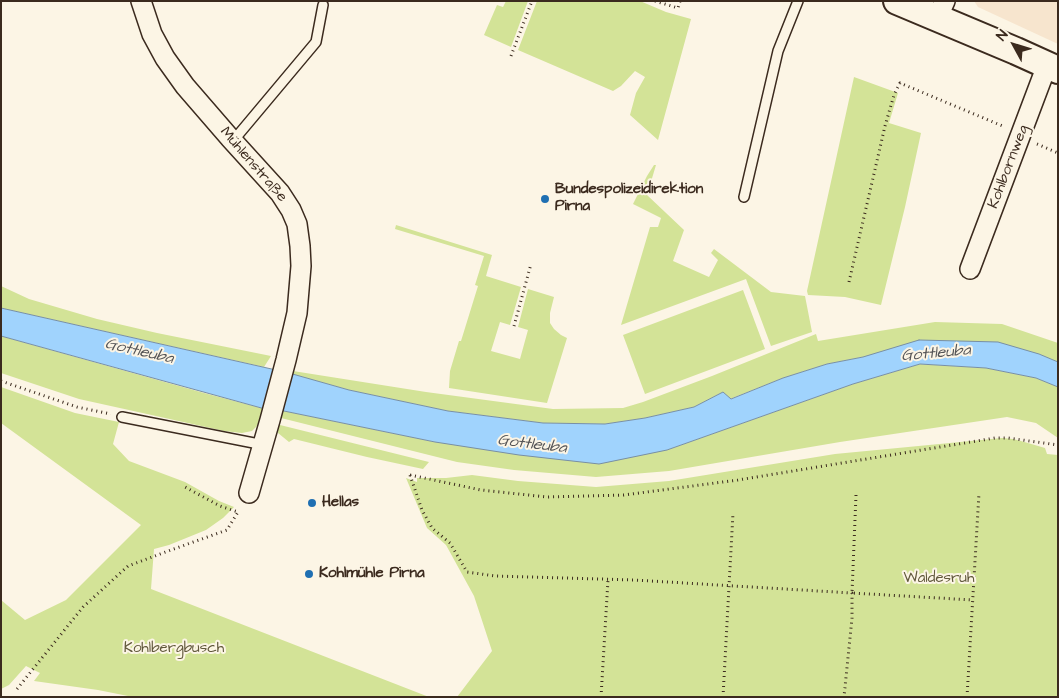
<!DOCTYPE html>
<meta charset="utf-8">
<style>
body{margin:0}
#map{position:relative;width:1059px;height:698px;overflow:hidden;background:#fcf5e5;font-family:"Architects Daughter",sans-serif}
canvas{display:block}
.frame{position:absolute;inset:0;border:2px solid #3b2a1e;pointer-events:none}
.north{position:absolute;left:989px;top:20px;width:50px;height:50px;-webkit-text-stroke:4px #fcf5e5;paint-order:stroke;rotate:309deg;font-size:14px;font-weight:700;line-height:20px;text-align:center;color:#3b2a1e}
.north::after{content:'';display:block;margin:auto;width:18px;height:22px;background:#3b2a1e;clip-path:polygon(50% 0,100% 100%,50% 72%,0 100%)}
</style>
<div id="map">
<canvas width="1059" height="698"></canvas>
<div class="frame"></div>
<div class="north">N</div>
</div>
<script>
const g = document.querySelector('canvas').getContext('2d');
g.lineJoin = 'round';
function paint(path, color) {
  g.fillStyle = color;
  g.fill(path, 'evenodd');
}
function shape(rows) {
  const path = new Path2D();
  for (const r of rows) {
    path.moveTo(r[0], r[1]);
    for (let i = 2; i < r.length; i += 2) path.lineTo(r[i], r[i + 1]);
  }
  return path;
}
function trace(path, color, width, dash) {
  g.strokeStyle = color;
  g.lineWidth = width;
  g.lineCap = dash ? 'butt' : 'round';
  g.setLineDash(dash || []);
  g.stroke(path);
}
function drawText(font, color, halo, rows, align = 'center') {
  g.font = font + ' "Architects Daughter",sans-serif';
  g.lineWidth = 4;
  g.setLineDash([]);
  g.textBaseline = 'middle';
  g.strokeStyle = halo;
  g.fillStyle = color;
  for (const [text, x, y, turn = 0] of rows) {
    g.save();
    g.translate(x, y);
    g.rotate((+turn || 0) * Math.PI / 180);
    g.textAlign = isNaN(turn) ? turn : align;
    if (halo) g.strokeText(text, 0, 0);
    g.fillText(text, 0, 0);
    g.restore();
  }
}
paint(shape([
 [974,1,1058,1,1058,44,978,7]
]), '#f7e5ce');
paint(shape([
 [506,1,528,1,511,47,484,35,497,5,503,7],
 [537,1,640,1,666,12,691,19,658,140,630,115,636,93,645,77,635,71,621,86,613,91,518,50],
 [854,77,898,93,889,123,921,133,905,207,881,305,845,297,808,295,807,291],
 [654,165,656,165,647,195,684,230,673,261,709,277,718,260,711,253,714,249,771,292,805,296,812,332,771,346,746,279,621,325,650,227,658,227,661,218,633,204,647,176],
 [396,225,492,255,486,276,521,287,510,325,500,322,491,351,520,359,528,330,518,327,528,289,554,297,550,313,550,323,554,329,561,335,567,338,547,403,449,388,450,371,459,341,461,341,478,286,475,285,484,256,395,229],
 [1,286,29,299,97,319,157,333,271,356,264,367,1,308],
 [743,290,765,349,645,394,623,335],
 [935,322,1002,324,1058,343,1058,362,1038,354,863,357,827,364,783,378,730,399,723,392,694,407,645,418,605,424,543,423,448,411,349,390,292,374,293,371,426,392,553,409,623,408,643,402,712,376,816,334,818,341],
 [1,336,204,393,265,409,261,420,256,427,252,431,242,433,224,431,79,399,1,373],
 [920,364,986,368,1036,378,1058,387,1058,438,1036,423,1007,417,840,442,669,471,596,477,514,470,457,462,277,417,279,410,435,442,667,450,853,384],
 [1,387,75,413,119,422,113,444,129,461,185,482,219,501,234,507,223,518,206,530,169,545,154,549,151,589,429,697,133,697,98,690,34,681,40,673,26,666,9,685,1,689,1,600,25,620,66,600,141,525,1,423],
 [276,424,429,462,423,469,367,457,294,439,289,442,278,433],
 [1002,438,1013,439,1021,441,1045,448,1047,454,1058,455,1058,697,457,697,492,651,474,596,446,545,427,528,406,478,417,482,417,478,446,478,472,475,518,481,596,487,669,481,835,454]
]), '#d3e397');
const water = shape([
 [1,308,276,370,265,409,1,336,1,308],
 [919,340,998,342,1039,354,1058,362,1058,387,1036,378,986,368,920,364,853,384,667,450,599,464,519,455,435,442,279,410,289,373,349,390,448,411,543,423,605,424,645,418,694,407,723,392,731,399,783,378,827,364,863,357,919,340]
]);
paint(water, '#a0d3fd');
trace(water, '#788fa4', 1);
const lane = shape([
 [233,141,316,42,323,5],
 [744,197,778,51,798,1],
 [122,417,264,445]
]);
const street = shape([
 [141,1,152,34,165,58,185,86,230,138,280,193,291,210,297,224,300,246,301,266,297,313,286,360,270,420,249,493],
 [937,19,945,1],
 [970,269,1047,65]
]);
const secondary = shape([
 [897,1,1016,51,1058,70]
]);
trace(lane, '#3b2a1e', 12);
trace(street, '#3b2a1e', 22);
trace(secondary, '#3b2a1e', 30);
trace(shape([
 [655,1,678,8,680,1],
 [511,56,532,1],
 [1037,144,1058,153],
 [849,282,885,126,894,95,900,83,1005,127],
 [514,326,531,264],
 [1,381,77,407,111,414],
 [410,475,481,490,547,497,624,495,738,480,995,438,1008,438,1058,445],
 [410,475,422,510,432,528,450,543,467,572,495,576,634,580,852,593,852,618,844,697],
 [856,495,852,593,973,600],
 [17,689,83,607,128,566,171,550,227,530,238,512,220,506,185,487],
 [601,697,608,580],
 [723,697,733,513],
 [967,697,979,493]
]), '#3b2a1e', 3, [1, 4]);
trace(lane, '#fcf5e5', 9);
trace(street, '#fcf5e5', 19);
trace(secondary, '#fcf5e5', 26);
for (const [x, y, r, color] of [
 [545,199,5,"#1f6fb2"],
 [312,503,5,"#1f6fb2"],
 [309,574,5,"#1f6fb2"]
]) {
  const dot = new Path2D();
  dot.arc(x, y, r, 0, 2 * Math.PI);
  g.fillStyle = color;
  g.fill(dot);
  trace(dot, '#fcf5e5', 2);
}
drawText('15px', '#3b2a1e', '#fcf5e5', [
 ["Mühlenstraße",253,165,49],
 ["Kohlbornweg",1009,167,-69]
]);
drawText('bold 15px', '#3b2a1e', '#fcf5e5', [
 ["Bundespolizeidirektion",555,190],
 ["Pirna",555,207],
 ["Hellas",322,503],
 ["Kohlmühle Pirna",319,574]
], 'left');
drawText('15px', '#61583c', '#fcf5e5', [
 ["Waldesruh",939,579],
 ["Kohlbergbusch",174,649]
]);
drawText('italic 16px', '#545456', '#fcf5e5', [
 ["Gottleuba",139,352,13],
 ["Gottleuba",936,354,-5],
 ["Gottleuba",532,445,7]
]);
</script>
